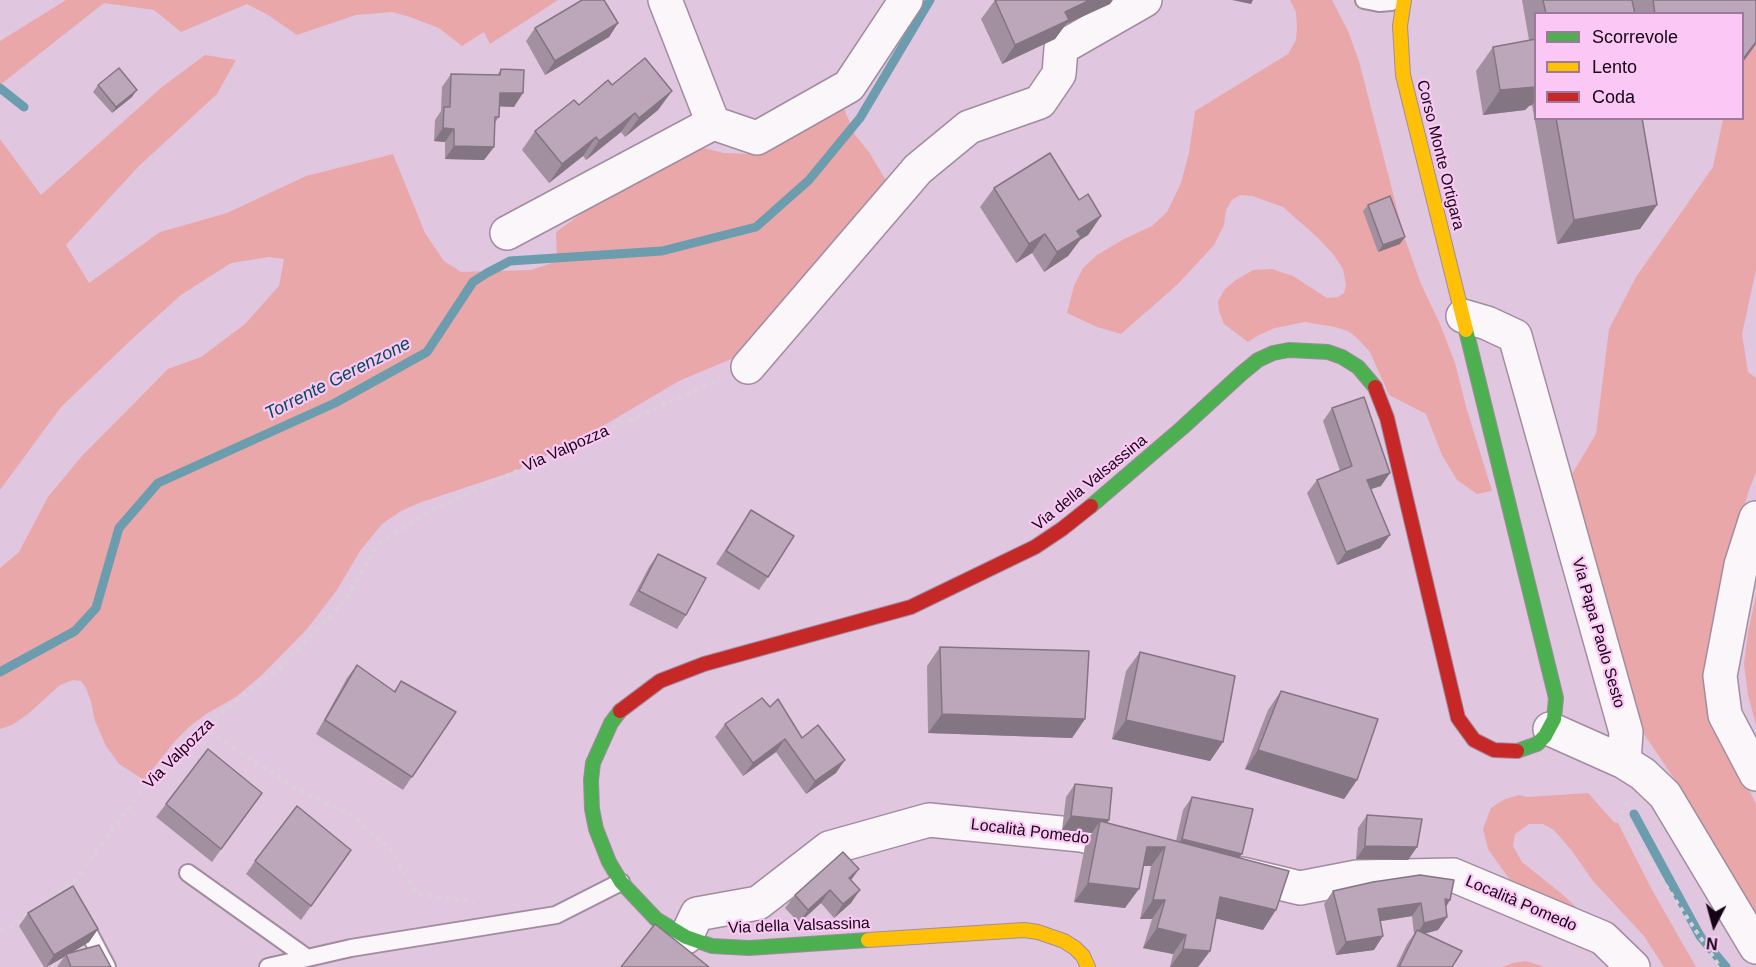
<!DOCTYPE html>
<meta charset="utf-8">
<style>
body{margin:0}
#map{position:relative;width:1756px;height:967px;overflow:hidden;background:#e1c6df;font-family:Arial,sans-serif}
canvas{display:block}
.legend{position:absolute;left:1534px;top:12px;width:210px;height:108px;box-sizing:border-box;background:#fbc7f5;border:2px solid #9f799b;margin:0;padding:8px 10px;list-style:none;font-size:18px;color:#150514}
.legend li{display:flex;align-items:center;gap:12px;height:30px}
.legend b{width:30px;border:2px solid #9f799b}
.north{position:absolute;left:1684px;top:895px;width:60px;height:60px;-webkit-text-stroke:4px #fbc7f5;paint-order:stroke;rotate:186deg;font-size:16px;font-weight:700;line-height:24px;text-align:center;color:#150514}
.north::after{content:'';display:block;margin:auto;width:21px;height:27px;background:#150514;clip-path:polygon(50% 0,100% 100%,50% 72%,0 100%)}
</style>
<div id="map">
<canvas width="1756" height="967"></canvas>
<ul class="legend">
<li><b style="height:8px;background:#4caf50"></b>Scorrevole</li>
<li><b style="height:8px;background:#ffc107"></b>Lento</li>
<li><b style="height:8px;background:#c62828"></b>Coda</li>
</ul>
<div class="north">N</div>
</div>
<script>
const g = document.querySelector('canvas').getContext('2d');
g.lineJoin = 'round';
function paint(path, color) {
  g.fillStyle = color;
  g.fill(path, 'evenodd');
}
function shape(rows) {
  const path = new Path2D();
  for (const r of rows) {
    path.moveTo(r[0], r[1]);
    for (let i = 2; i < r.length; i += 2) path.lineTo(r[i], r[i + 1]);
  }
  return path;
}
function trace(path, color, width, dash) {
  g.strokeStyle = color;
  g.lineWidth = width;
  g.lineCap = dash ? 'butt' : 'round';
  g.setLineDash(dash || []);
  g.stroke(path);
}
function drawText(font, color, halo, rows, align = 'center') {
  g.font = font + ' Arial,sans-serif';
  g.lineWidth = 4.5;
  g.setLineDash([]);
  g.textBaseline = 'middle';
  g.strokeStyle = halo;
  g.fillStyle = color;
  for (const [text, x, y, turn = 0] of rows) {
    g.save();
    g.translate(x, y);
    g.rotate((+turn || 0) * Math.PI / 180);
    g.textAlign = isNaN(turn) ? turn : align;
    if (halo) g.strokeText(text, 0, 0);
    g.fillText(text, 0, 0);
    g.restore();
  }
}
paint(shape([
 [66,0,558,0,490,44,484,32,462,46,439,28,410,17,392,12,356,15,297,35,268,15,247,4,181,32,154,10,104,3,0,85,0,41],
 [1290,0,1332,0,1348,31,1359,61,1404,236,1421,284,1440,324,1455,363,1467,410,1492,491,1477,494,1457,480,1442,455,1426,414,1389,395,1370,352,1357,338,1348,331,1335,327,1305,322,1275,328,1259,335,1248,342,1224,324,1219,311,1218,301,1225,289,1236,280,1253,270,1272,269,1293,276,1327,298,1338,297,1344,293,1346,285,1343,269,1333,254,1317,237,1283,207,1252,196,1240,195,1232,200,1226,210,1224,225,1214,245,1178,284,1121,334,1097,327,1067,313,1074,286,1083,268,1097,255,1124,239,1152,226,1167,212,1181,183,1189,153,1195,111,1288,54,1296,40,1297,27,1296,12],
 [1741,0,1756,0,1756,270,1742,334,1748,372,1756,378,1756,472,1748,493,1725,585,1743,778,1756,804,1756,915,1699,824,1677,783,1644,734,1631,723,1569,479,1596,434,1609,329,1636,277,1713,167,1723,119,1742,118,1743,62,1747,56],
 [205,55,236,60,217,94,139,166,66,245,89,283,160,232,227,213,306,176,393,154,425,233,444,261,461,272,531,270,557,261,556,232,603,198,700,147,724,153,750,154,776,146,809,127,842,104,855,135,869,152,891,189,755,349,679,381,601,427,518,470,419,503,401,511,382,524,360,551,337,590,307,629,262,675,236,697,206,714,189,727,175,741,144,780,119,764,106,746,95,721,91,702,86,688,81,681,73,680,60,685,28,714,12,725,0,729,0,568,19,552,48,497,81,457,168,369,201,357,245,324,279,286,284,259,269,257,231,263,181,295,132,339,61,407,0,490,0,139,41,195,162,87],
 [1756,595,1756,725,1748,695,1744,664,1748,632],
 [1588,793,1614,822,1618,823,1651,888,1696,967,1664,967,1644,936,1593,881,1572,851,1554,830,1543,824,1529,824,1515,834,1513,846,1522,862,1562,894,1597,926,1530,903,1510,880,1488,849,1483,829,1491,808,1505,799,1519,795,1527,797],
 [1526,961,1545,967,1502,967,1513,963]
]), '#eaa7aa');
trace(shape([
 [0,88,24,107],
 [0,672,75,631,96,608,119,528,158,483,335,403,427,352,473,282,487,273,510,261,662,251,756,227,809,180,860,118,930,0],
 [1634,814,1700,936,1726,967]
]), '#6c9dae', 9);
const lane = shape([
 [1364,0,1379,3,1391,2,1394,0],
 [188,873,306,957],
 [88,931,107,967],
 [268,967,351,948,556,915,621,882]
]);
const street = shape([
 [665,0,713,123,757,138,849,86,906,0],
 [507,233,713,123],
 [1463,316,1487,323,1515,336,1626,732,1624,762],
 [748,367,918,169,969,127,1040,102,1059,74,1061,48,1145,0],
 [1756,518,1741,565,1720,676,1725,715,1756,774],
 [1550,729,1624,762,1643,774,1665,795,1756,947],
 [1242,874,1300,888,1357,877,1453,875,1603,938,1633,967],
 [686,937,697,914,758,903,829,848,929,820,1081,835,1131,847]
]);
const fast = shape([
 [1466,330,1556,698,1554,719,1545,736,1537,744,1517,751],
 [1091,506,1182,428,1241,374,1258,360,1273,353,1289,350,1328,352,1342,357,1358,367,1375,387],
 [620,711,611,723,593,763,591,780,592,809,596,829,609,862,621,882,656,919,686,937,712,946,749,948,868,940]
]);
const slow = shape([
 [1404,0,1400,26,1403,75,1466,330],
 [868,940,1024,930,1038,932,1064,941,1075,948,1083,956,1088,967]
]);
const jam = shape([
 [1375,387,1387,418,1458,718,1474,740,1494,750,1517,751],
 [620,711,660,681,704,664,911,607,1035,547,1062,529,1091,506]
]);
trace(lane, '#a18c9f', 20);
trace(street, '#a18c9f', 36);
trace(fast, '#a18c9f', 16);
trace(slow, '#a18c9f', 16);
trace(jam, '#a18c9f', 16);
trace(shape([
 [202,727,295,788,351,815,390,849,405,875,418,894,474,902],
 [1628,802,1620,817,1720,967],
 [37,908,74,881,139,794,202,727,279,669,347,598,377,545,429,511,720,379],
 [0,929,11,927,28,914]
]), '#d9d0d8', 4, [4.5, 4.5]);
trace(lane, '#faf6fa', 16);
trace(street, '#faf6fa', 33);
trace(fast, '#4caf50', 14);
trace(slow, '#ffc107', 14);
trace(jam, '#c62828', 14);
paint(shape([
 [995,0,1110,4,1066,24,1055,39,1002,64,981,19],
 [1522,0,1756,0,1756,44,1743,62,1743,14,1536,14,1536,118,1642,118,1657,205,1640,229,1557,244,1532,105,1529,106,1525,110,1483,115,1476,71,1493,47,1529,40],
 [618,23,609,37,545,75,526,41,535,28],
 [501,69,514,107,499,106,499,117,494,124,494,147,484,160,445,159,445,142,434,141,435,120,441,111,442,87,451,74,497,75],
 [98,85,132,97,112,113,93,92],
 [612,85,672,91,658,110,625,137,621,132,586,160,583,156,549,183,522,150,535,131],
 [994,188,1079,200,1101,216,1088,235,1080,240,1068,256,1044,272,1032,253,1016,263,980,207],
 [1368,205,1400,244,1378,252,1363,211],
 [1332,408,1381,486,1371,489,1390,535,1380,548,1337,565,1307,493,1317,480,1340,471,1323,421],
 [751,510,768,577,759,590,716,564],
 [658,554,686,615,677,629,629,605,649,567],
 [940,647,1085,719,1072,738,928,733,927,666],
 [1140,652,1223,742,1210,761,1112,739,1126,671],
 [357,665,394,691,401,681,456,712,403,790,316,734,347,678],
 [1281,691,1357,780,1344,799,1245,769,1268,710],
 [770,707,802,738,836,773,806,794,776,752,743,776,715,737,725,724],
 [1075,784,1109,820,1107,823,1176,841,1183,810,1192,797,1239,858,1263,930,1216,918,1210,951,1198,967,1170,967,1173,954,1143,948,1152,919,1140,919,1151,866,1143,866,1125,908,1074,902,1086,841,1092,833,1062,830,1066,797],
 [262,793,212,862,156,817,166,804],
 [1367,815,1417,847,1408,860,1356,859,1358,828],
 [351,850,301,920,246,874,255,861],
 [851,880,851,903,834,918,821,903,799,923,785,908,795,895],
 [1333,891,1450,900,1446,907,1447,917,1438,930,1424,934,1452,967,1396,967,1407,944,1414,934,1412,916,1381,921,1374,950,1336,955,1324,904],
 [28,913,98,929,89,942,71,953,111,967,57,967,64,957,47,967,44,967,19,926]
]), '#a290a0');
paint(shape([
 [1090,0,1113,0,1110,4,1066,24,1055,39,1002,64,1015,45,1065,12],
 [1232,0,1253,0,1251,4],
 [618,23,609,37,545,75,555,61],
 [1756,42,1756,44,1743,62,1743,59],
 [1536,87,1536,100,1532,105,1529,106,1525,110,1483,115,1500,90],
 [137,90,132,97,112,113,116,107],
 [672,91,658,110,625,137,639,118],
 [500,93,523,93,514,107,490,106],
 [635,113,621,132,586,160,599,141],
 [443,128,454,129,445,142,434,141],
 [596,137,583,156,549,183,562,164],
 [454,146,494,147,484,160,445,159],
 [1657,205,1640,229,1557,244,1574,220],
 [1101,216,1088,235,1080,240,1068,256,1044,272,1057,252,1077,231],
 [1045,234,1032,253,1016,263,1029,244],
 [1405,237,1400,244,1378,252,1383,245],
 [1390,473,1381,486,1358,493,1367,480],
 [1390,535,1380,548,1337,565,1346,552],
 [942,714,1085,719,1072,738,928,733],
 [1126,720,1223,742,1210,761,1112,739],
 [785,739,776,752,743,776,753,763],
 [1258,750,1357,780,1344,799,1245,769],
 [845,760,836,773,806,794,815,781],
 [1071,816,1109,820,1100,834,1100,821,1092,833,1062,830],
 [1182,839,1242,854,1233,867,1173,852],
 [1365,846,1417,847,1408,860,1356,859],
 [1147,847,1165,847,1151,866,1134,866],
 [859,869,849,883,849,878],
 [1088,883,1139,889,1125,908,1074,902],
 [830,890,821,903,799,923,808,910],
 [860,890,851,903,834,918,843,904],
 [1220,897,1276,910,1263,930,1206,916],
 [1445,899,1450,900,1441,914],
 [1153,900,1165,900,1152,919,1140,919],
 [1421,903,1412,916,1369,923,1378,909],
 [1447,917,1438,930,1415,936,1424,923],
 [1157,928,1186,935,1173,954,1143,948],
 [98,929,89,942,66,956,66,954,64,957,46,967,54,955],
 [1383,936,1374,950,1336,955,1346,942],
 [1183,949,1210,951,1198,967,1170,967]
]), '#847582');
const building = shape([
 [582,0,604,0,618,23,555,61,535,28,582,0],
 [995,0,1090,0,1065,12,1069,20,1015,45,995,0],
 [1543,0,1632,0,1635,14,1546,14,1543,0],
 [1653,0,1756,0,1756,42,1743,59,1743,14,1655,14,1653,0],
 [1536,39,1536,87,1500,90,1493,47,1536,39],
 [645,58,672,91,639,118,635,113,599,141,596,137,562,164,535,131,574,100,579,105,608,80,612,85,645,58],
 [119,68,137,90,116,107,98,85,119,68],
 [501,69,524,70,523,93,500,93,499,117,495,117,494,147,454,146,454,129,443,128,444,107,450,107,451,74,500,75,501,69],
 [1556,118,1642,118,1657,205,1574,220,1556,118],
 [1050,153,1079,200,1088,194,1101,216,1077,231,1081,237,1057,252,1045,234,1029,244,994,188,1050,153],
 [1390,196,1405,237,1383,245,1368,205,1390,196],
 [1364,397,1390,473,1367,480,1390,535,1346,552,1317,480,1352,466,1332,408,1364,397],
 [751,510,794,536,768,577,726,551,751,510],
 [658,554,706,578,686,615,639,591,658,554],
 [940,647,1089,651,1085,719,942,714,940,647],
 [1140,652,1235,676,1223,742,1126,720,1140,652],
 [357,665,395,692,401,681,456,712,412,777,325,720,357,665],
 [1281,691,1378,719,1357,780,1258,750,1281,691],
 [762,698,770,707,778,699,802,738,818,725,845,760,815,781,785,739,753,763,725,724,762,698],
 [208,749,262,793,221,849,166,804,208,749],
 [1075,784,1112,788,1109,820,1071,816,1075,784],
 [1192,797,1253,809,1242,854,1182,839,1192,797],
 [297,806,351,850,311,906,255,861,297,806],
 [1367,815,1422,819,1417,847,1365,846,1367,815],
 [1100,821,1289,871,1276,910,1220,897,1210,951,1183,949,1186,935,1157,928,1165,900,1153,900,1165,847,1147,847,1139,889,1088,883,1100,821],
 [843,852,859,869,849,878,860,890,843,904,830,890,808,910,795,895,843,852],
 [1420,875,1454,880,1450,900,1445,899,1447,917,1424,923,1421,903,1378,909,1383,936,1346,942,1333,891,1373,882,1420,875],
 [73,886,98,929,54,955,28,913,73,886],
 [655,924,709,967,621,967,655,924],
 [1417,930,1462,951,1452,967,1399,967,1417,930],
 [99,945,111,967,71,967,66,954,99,945]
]);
paint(building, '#bca7ba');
trace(building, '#847582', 1.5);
drawText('16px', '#150514', '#fbc7f5', [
 ["Corso Monte Ortigara",1440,155,76],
 ["Via Valpozza",566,449,-24],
 ["Via della Valsassina",1090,483,-39],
 ["Via Papa Paolo Sesto",1598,633,74],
 ["Via Valpozza",179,754,-45],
 ["Località Pomedo",1030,832,7],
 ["Località Pomedo",1521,904,23],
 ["Via della Valsassina",799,926,-2]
]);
drawText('italic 18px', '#024d57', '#fbc7f5', [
 ["Torrente Gerenzone",338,379,-27]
]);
</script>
